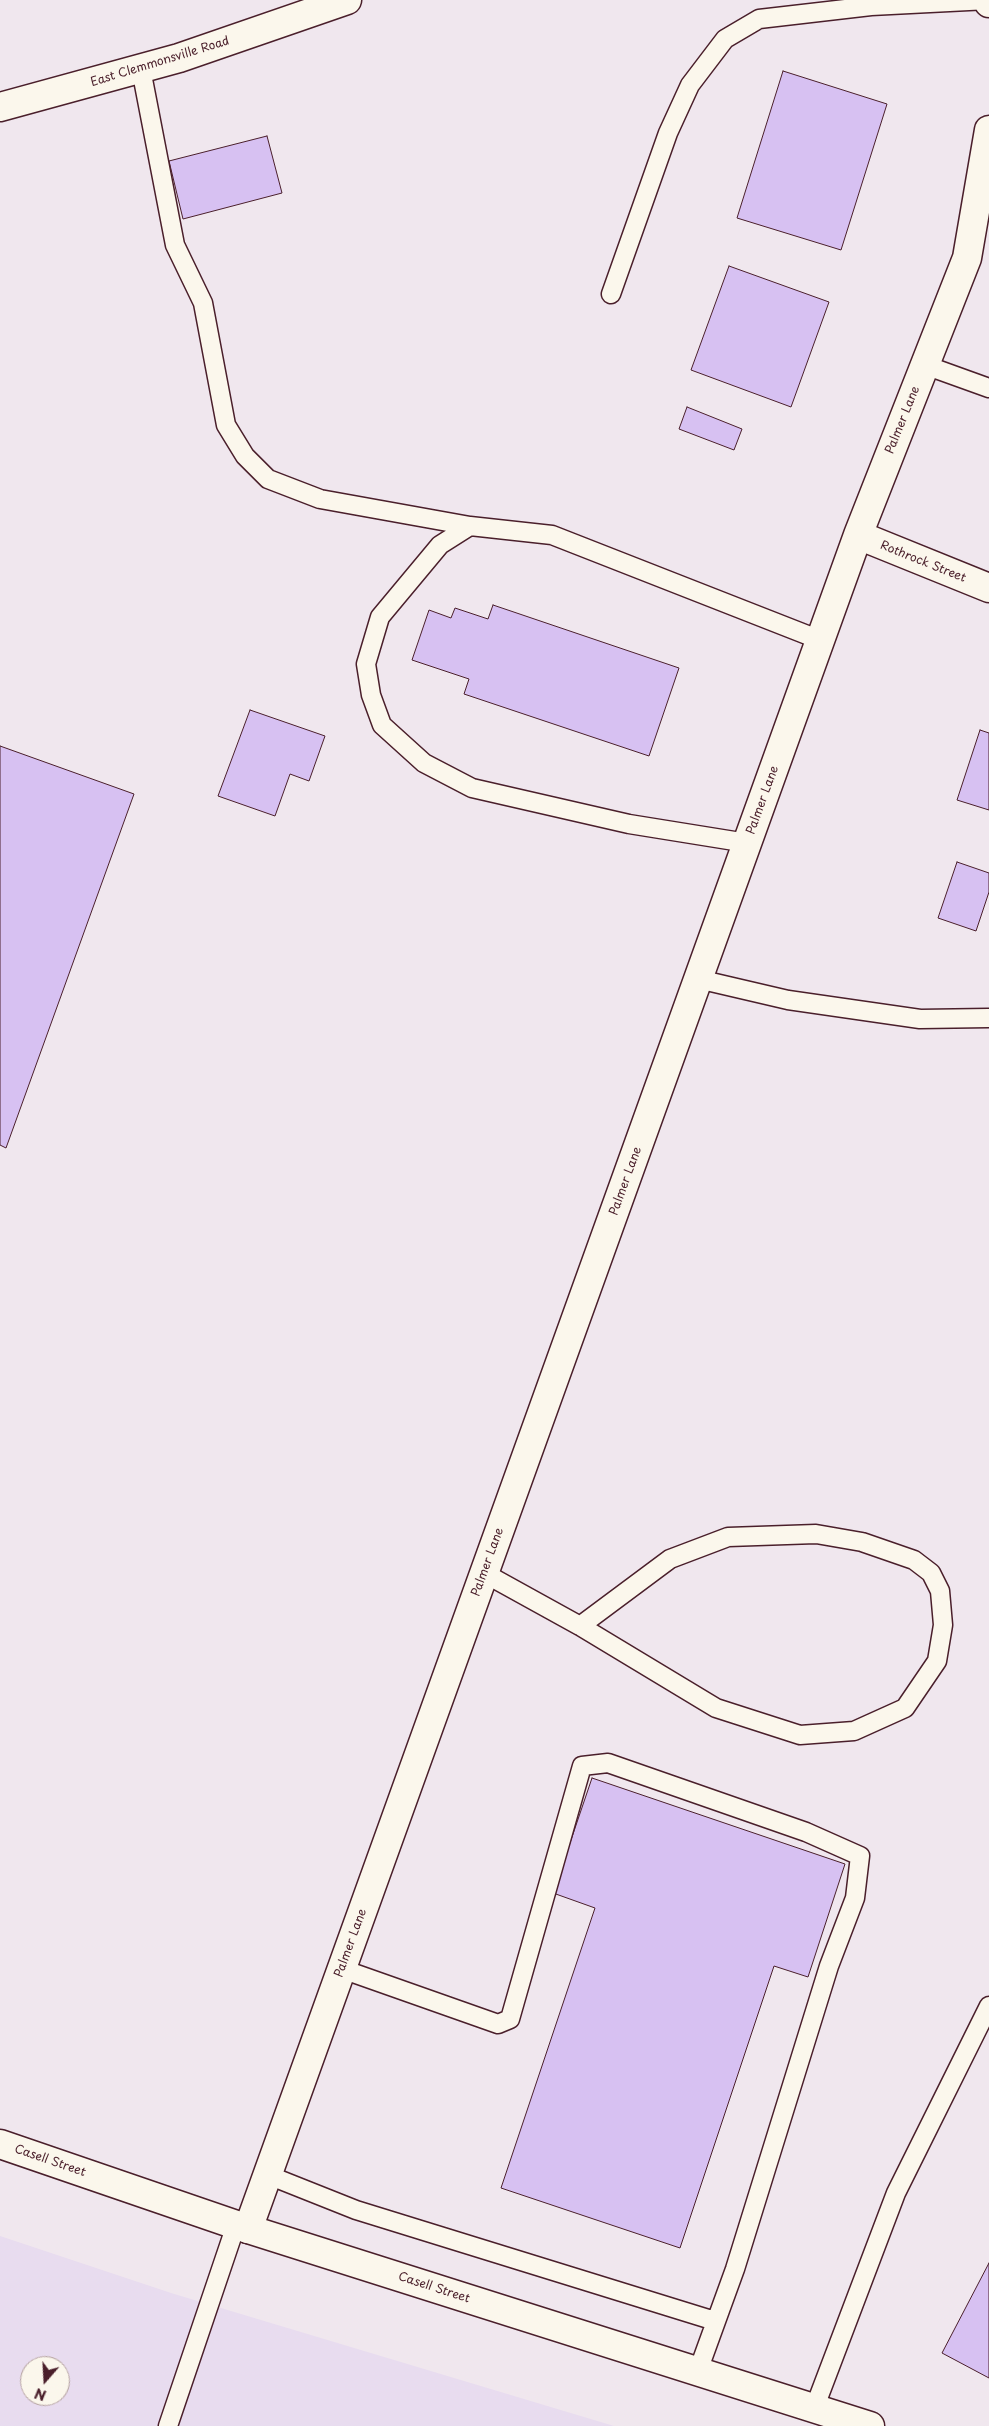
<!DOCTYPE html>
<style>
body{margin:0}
#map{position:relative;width:989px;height:2426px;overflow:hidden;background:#f0e7ee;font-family:"Playpen Sans",sans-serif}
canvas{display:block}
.north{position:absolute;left:20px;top:2356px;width:50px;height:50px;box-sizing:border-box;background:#fbf7ec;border:1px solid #b4a19f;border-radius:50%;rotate:199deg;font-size:14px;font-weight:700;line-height:20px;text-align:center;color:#4a1f2b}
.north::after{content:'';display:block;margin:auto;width:18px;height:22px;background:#4a1f2b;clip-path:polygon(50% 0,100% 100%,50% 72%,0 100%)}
</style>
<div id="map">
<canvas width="989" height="2426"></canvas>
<div class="north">N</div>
</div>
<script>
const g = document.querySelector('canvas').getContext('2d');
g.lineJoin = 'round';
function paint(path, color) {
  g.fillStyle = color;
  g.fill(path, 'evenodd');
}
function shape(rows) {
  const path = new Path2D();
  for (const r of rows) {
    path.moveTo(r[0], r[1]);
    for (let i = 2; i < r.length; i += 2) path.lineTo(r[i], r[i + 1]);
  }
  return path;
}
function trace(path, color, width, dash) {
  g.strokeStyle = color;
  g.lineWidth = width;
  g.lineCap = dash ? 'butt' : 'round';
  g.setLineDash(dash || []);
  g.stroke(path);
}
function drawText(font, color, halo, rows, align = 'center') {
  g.font = font + ' "Playpen Sans",sans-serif';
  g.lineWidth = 4.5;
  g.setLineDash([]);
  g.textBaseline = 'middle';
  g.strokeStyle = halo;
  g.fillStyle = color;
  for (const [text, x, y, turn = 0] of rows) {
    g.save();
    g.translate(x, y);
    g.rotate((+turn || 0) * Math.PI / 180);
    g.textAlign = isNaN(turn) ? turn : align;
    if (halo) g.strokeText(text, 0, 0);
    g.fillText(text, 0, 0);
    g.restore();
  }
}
paint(shape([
 [0,2236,171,2293,614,2426,0,2426],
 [30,2366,60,2366,60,2396,30,2396]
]), '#e8dcef');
const building = shape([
 [783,71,887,104,841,250,737,218,783,71],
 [267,136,282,193,183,219,169,161,267,136],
 [729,266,829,302,791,407,691,370,729,266],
 [687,407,742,429,734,450,679,429,687,407],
 [493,605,679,668,649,756,464,694,469,679,412,660,429,610,451,618,455,608,488,619,493,605],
 [250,710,325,736,309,781,290,774,275,816,218,796,250,710],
 [980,730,989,733,989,810,957,800,980,730],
 [0,746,134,794,6,1148,0,1145,0,746],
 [957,862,989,873,989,892,976,931,938,918,957,862],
 [592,1778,845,1864,808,1977,774,1966,680,2248,501,2188,595,1908,553,1893,592,1778],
 [989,2263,989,2378,942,2353,989,2263]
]);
paint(building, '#d7c1f2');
trace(building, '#4a1f2b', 1);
const service = shape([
 [141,69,175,245,203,303,226,425,245,456,268,479,320,499,470,526],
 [611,294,668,133,690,85,725,39,759,19,871,6,989,0],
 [925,365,989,388],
 [747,843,629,824,472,788,424,763,382,725,371,695,366,664,380,617,440,545,470,526,552,535,820,640],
 [698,979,788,1000,920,1019,989,1018],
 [484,1573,580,1626,716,1708,800,1735,854,1731,905,1708,937,1661,943,1625,940,1591,931,1573,914,1560,862,1542,816,1534,728,1537,670,1559,580,1626],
 [342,1969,498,2024,510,2019,582,1766,608,1763,806,1832,860,1856,855,1898,829,1966,735,2269,698,2371],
 [268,2175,356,2210,715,2321],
 [814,2409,896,2193,989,2006],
 [168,2426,236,2225]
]);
const minor = shape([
 [989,0,989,3],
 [858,535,989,588],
 [248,2229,858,535,967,258,989,130]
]);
const tertiary = shape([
 [0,2144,248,2229,870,2426]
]);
const secondary = shape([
 [0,107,179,58,347,0]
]);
trace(service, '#4a1f2b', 21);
trace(minor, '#4a1f2b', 31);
trace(tertiary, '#4a1f2b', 31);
trace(secondary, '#4a1f2b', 31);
trace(service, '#fbf7ec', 18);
trace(minor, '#fbf7ec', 28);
trace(tertiary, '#fbf7ec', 28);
trace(secondary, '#fbf7ec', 28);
drawText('12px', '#4a1f2b', '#fbf7ec', [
 ["East Clemmonsville Road",160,62,-17],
 ["Palmer Lane",903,420,-68],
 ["Rothrock Street",923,562,22],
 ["Palmer Lane",763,800,-70],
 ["Palmer Lane",626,1181,-70],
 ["Palmer Lane",488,1562,-70],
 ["Palmer Lane",351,1943,-70],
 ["Casell Street",50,2161,19],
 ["Casell Street",434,2288,18]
]);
</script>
